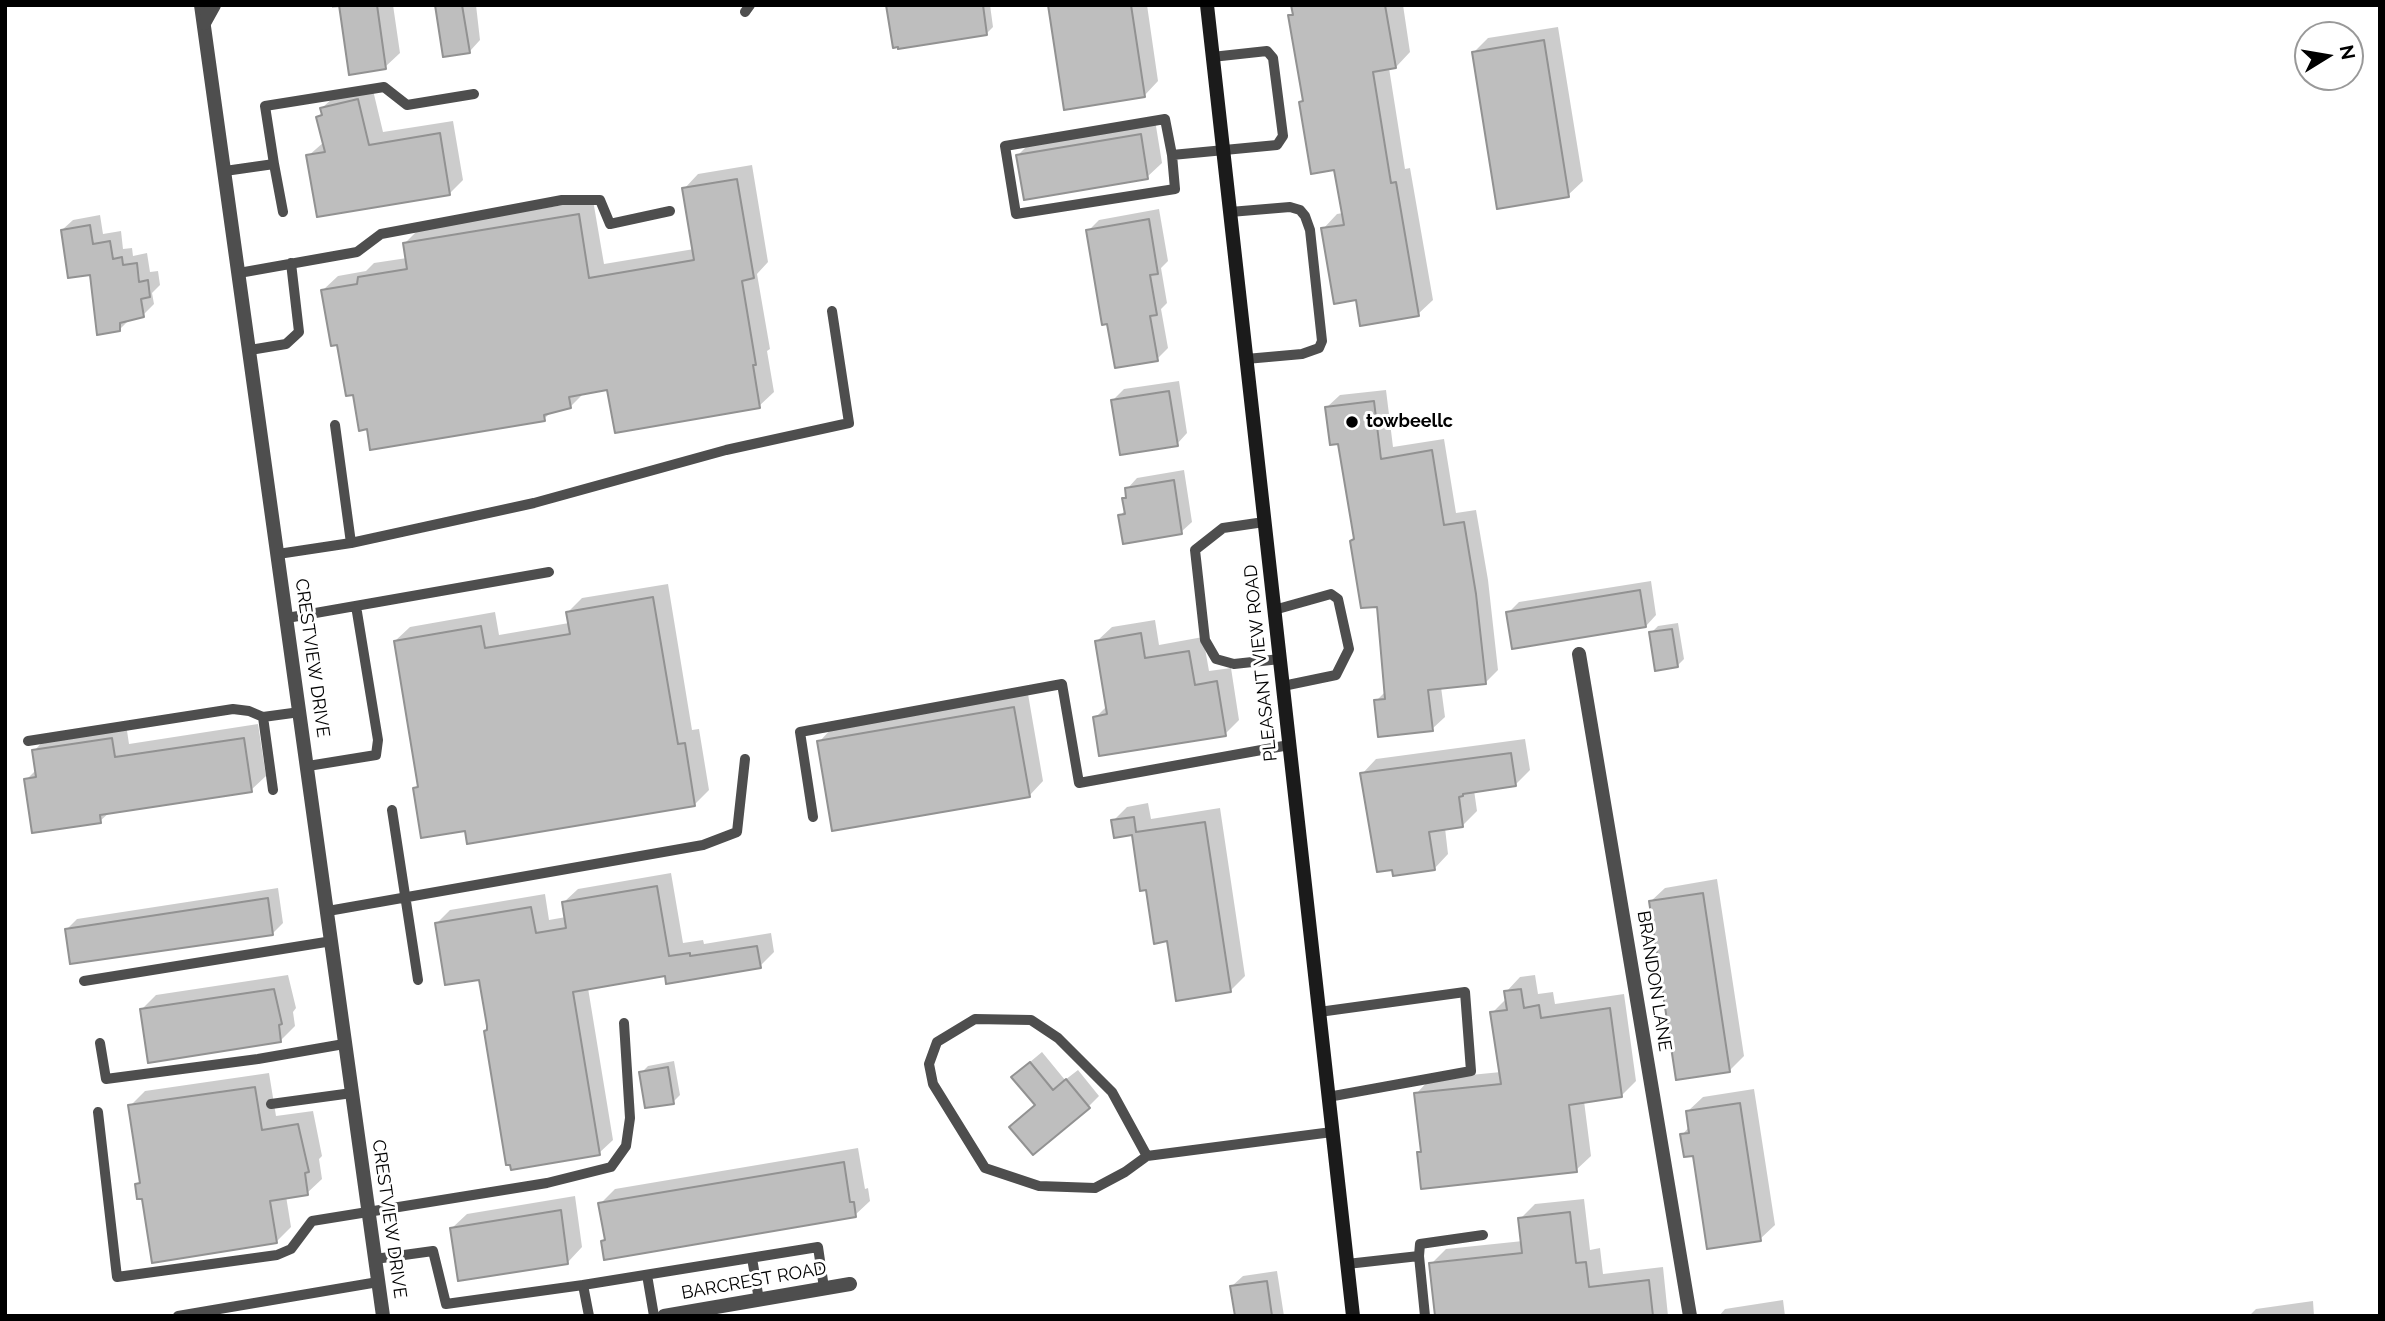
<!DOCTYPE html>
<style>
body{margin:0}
#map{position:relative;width:2385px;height:1321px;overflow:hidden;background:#fff;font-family:Raleway,sans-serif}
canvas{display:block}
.frame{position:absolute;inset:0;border:7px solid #000;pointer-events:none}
.north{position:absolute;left:2294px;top:21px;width:70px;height:70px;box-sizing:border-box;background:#fff;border:2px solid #999;border-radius:50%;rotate:79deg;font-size:19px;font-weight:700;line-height:28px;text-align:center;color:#000}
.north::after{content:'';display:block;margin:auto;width:24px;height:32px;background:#000;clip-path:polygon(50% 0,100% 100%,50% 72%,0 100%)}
</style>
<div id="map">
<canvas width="2385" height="1321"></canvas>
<div class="frame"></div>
<div class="north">N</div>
</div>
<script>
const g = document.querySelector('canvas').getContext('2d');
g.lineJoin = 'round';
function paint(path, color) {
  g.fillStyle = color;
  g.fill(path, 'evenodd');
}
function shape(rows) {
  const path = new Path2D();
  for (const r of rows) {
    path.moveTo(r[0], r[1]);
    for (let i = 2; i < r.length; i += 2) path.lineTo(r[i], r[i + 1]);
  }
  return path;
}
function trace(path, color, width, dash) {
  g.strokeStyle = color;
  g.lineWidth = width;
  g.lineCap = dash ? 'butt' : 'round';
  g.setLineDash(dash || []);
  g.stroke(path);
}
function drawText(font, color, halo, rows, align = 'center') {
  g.font = font + ' Raleway,sans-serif';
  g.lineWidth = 6;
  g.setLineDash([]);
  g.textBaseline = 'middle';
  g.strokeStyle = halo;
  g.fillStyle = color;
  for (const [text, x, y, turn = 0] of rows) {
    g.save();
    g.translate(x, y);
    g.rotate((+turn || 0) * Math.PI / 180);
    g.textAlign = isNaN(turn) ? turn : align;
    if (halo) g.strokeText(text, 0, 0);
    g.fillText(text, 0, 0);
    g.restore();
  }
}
paint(shape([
 [332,5,393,5,400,53,385,67,341,7,332,8],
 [435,5,476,5,480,40,470,51],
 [888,5,990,5,993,27,987,33],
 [1050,5,1147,5,1158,81,1144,96],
 [1293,5,1403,5,1410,52,1396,67,1389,68,1405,169,1410,168,1433,300,1418,314,1357,298,1323,229,1337,214,1343,213,1336,168,1301,103,1304,99,1290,16,1294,12],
 [1558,27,1583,181,1568,195,1474,52,1488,38],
 [372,86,383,132,453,121,463,180,449,194,308,156,324,142,318,117,323,112,322,108,336,95],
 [1155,120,1162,163,1147,177,1018,155,1032,141],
 [752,165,768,262,757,274,770,349,767,351,774,392,759,406,609,388,584,393,571,406,552,411,544,419,368,427,355,393,323,290,338,276,366,271,374,263,407,258,405,243,419,229,593,200,604,264,694,249,684,189,698,174],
 [1159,209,1168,261,1161,268,1167,303,1161,309,1168,348,1157,359,1088,231,1099,220],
 [100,215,103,234,121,231,123,249,132,248,133,256,147,253,150,272,158,271,160,285,152,293,154,304,143,315,130,319,119,330,91,273,62,230,73,220],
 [1179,381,1187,433,1177,444,1113,400,1124,389],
 [1386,390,1393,447,1444,439,1456,513,1476,510,1488,580,1498,670,1486,682,1441,687,1445,717,1432,729,1376,701,1386,691,1379,605,1356,538,1340,442,1327,407,1340,395],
 [1184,470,1192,522,1181,532,1120,516,1126,509,1124,499,1128,496,1127,489,1137,478],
 [1651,581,1656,615,1646,626,1508,613,1519,602],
 [668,584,692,730,699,729,709,790,695,804,466,829,415,789,419,784,395,641,410,627,495,612,499,635,569,623,568,612,582,598],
 [1155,620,1159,645,1203,637,1209,671,1231,668,1239,720,1225,734,1095,718,1108,705,1097,641,1112,627],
 [1678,623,1684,659,1677,666,1651,633,1658,626],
 [1028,694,1043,781,1029,796,819,742,833,727],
 [126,724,129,744,258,724,266,776,251,790,110,812,100,821,26,780,37,769,34,751,48,736],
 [1525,739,1530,770,1516,784,1474,790,1477,811,1462,826,1445,828,1448,854,1434,869,1362,774,1376,759],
 [1148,803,1151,819,1220,808,1245,976,1230,991,1169,939,1147,888,1133,833,1113,821,1127,807],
 [671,873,683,943,703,940,704,944,771,933,774,952,760,966,666,974,588,988,613,1140,599,1153,489,1028,480,978,437,923,450,910,545,894,549,920,566,917,564,902,578,889],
 [1717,879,1744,1056,1730,1070,1650,902,1665,888],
 [278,888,283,923,272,934,67,929,77,919],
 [288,975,296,1008,293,1012,295,1026,280,1041,141,1010,156,995],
 [1535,975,1538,994,1553,992,1555,1004,1624,994,1636,1081,1621,1096,1584,1101,1591,1156,1576,1170,1419,1153,1422,1150,1416,1094,1430,1079,1501,1072,1492,1013,1507,998,1506,992,1520,977],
 [1042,1052,1065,1080,1078,1070,1099,1096,1089,1106,1036,1104,1024,1067],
 [674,1061,680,1095,673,1102,641,1073,648,1066],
 [269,1073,276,1116,313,1111,322,1156,319,1159,322,1179,307,1193,286,1196,291,1227,276,1242,143,1197,137,1185,141,1180,130,1106,145,1091],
 [1754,1089,1775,1225,1760,1239,1682,1135,1690,1126,1688,1111,1703,1097],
 [858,1148,865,1189,868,1188,870,1201,855,1215,603,1242,606,1239,600,1204,615,1189],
 [575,1196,582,1247,568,1262,452,1228,467,1214],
 [1584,1199,1590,1250,1600,1248,1603,1274,1663,1267,1668,1316,1438,1316,1431,1264,1446,1249,1523,1241,1520,1219,1535,1204],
 [1277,1271,1284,1316,1236,1316,1232,1286,1243,1276],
 [1783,1300,1785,1316,1719,1316,1725,1309],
 [2313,1301,2314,1316,2249,1316,2256,1309]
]), '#0003');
const building = shape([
 [339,5,377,5,386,69,349,75,339,5],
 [435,5,462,5,470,53,443,57,435,5],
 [886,5,983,5,987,35,898,49,898,47,893,48,886,5],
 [1048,5,1131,5,1145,97,1064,110,1048,5],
 [1291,5,1385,5,1396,68,1373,72,1391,183,1396,182,1419,316,1360,326,1356,300,1334,304,1321,228,1344,225,1334,170,1311,174,1299,102,1303,101,1288,15,1293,15,1291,5],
 [1544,40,1569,197,1497,209,1472,52,1544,40],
 [358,99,369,145,440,133,450,195,317,217,306,155,325,152,316,117,322,115,320,108,358,99],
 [1141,134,1148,179,1024,200,1016,155,1141,134],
 [737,179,754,278,742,281,756,365,753,365,760,408,615,433,607,390,569,397,571,408,544,415,545,421,370,450,367,429,359,431,353,395,346,396,337,345,331,346,321,290,357,284,358,277,407,269,403,243,579,214,589,278,694,260,682,188,737,179],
 [1149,219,1158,274,1150,275,1157,315,1150,316,1158,361,1115,368,1107,324,1102,325,1086,230,1149,219],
 [90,225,93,244,110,241,113,259,122,257,123,265,137,263,139,282,148,280,150,297,141,299,144,317,120,323,120,331,97,335,90,275,68,278,61,230,90,225],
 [1169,391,1178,446,1120,455,1111,400,1169,391],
 [1374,401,1381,459,1432,450,1444,525,1464,522,1476,594,1486,684,1428,690,1433,731,1378,737,1374,700,1385,699,1377,607,1361,608,1350,541,1354,539,1338,444,1330,445,1325,407,1374,401],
 [1174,480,1182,534,1123,544,1118,515,1125,514,1122,498,1126,498,1125,488,1174,480],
 [1640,590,1646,627,1512,649,1506,612,1640,590],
 [653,597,678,744,685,743,695,806,467,844,465,831,421,838,413,788,418,787,394,641,481,626,485,648,570,634,566,612,653,597],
 [1672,629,1678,667,1655,671,1649,632,1672,629],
 [1141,633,1145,658,1189,651,1195,685,1217,681,1226,736,1099,756,1093,717,1107,714,1095,641,1141,633],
 [1014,707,1030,797,832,831,817,741,1014,707],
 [112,738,115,757,244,738,252,792,100,815,101,823,32,833,24,779,36,777,32,750,112,738],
 [1511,753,1516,786,1463,794,1463,796,1459,797,1463,827,1429,832,1435,870,1393,876,1392,870,1377,872,1360,773,1511,753],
 [1134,817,1136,832,1205,822,1231,992,1176,1001,1167,941,1154,944,1146,890,1140,891,1132,835,1114,838,1111,820,1134,817],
 [657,886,669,956,690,953,690,956,757,946,761,968,666,984,665,976,573,992,600,1155,511,1170,510,1165,506,1165,484,1031,487,1030,487,1026,479,980,445,985,435,923,531,907,536,933,566,928,562,902,657,886],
 [1703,893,1730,1072,1676,1080,1649,901,1703,893],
 [268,898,273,935,70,964,65,929,268,898],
 [274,989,282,1024,279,1025,281,1042,148,1063,140,1009,274,989],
 [1521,989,1524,1008,1539,1005,1541,1018,1610,1008,1622,1097,1569,1105,1577,1172,1421,1189,1417,1152,1421,1152,1414,1093,1501,1084,1490,1012,1507,1010,1504,991,1521,989],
 [1030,1062,1053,1090,1066,1079,1090,1108,1033,1155,1009,1127,1035,1105,1011,1077,1030,1062],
 [668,1067,674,1104,645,1108,639,1072,668,1067],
 [255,1087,262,1130,298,1124,309,1172,305,1173,308,1195,270,1201,277,1243,152,1263,142,1199,137,1199,135,1184,140,1183,128,1105,255,1087],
 [1740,1103,1761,1241,1707,1249,1693,1156,1684,1157,1680,1134,1689,1133,1686,1111,1740,1103],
 [844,1162,850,1202,854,1202,856,1217,604,1260,601,1241,605,1240,598,1203,844,1162],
 [561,1210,568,1264,458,1281,450,1228,561,1210],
 [1570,1212,1576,1263,1586,1262,1589,1287,1649,1280,1653,1316,1435,1316,1429,1263,1522,1253,1518,1218,1570,1212],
 [1267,1281,1272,1316,1235,1316,1230,1286,1267,1281]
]);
paint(building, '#bebebe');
trace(building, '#929292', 2);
trace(shape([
 [745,12,750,5],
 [1172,155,1175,189,1016,214,1005,146,1165,119,1172,155,1277,145,1283,136,1273,58,1267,51,1212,57],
 [274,164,283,212],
 [225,171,274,164,265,106,384,87,407,105,474,94],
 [1230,212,1290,207,1300,210,1305,216,1310,230,1322,341,1319,348,1302,354,1246,359],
 [239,273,357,252,381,234,562,200,600,200,610,224,670,211],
 [250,350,286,344,299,332,291,263],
 [1264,522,1223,528,1195,550,1205,640,1216,659,1234,664,1280,659],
 [351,543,534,503,726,450,849,423,832,311],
 [278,554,351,543,335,425],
 [1274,610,1331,594,1338,599,1349,649,1336,675,1283,686],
 [287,618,549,572],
 [28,741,233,709,249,711,263,717],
 [308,766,376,755,378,740,356,606],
 [273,790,263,717,300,712],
 [392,810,418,980],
 [813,817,800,732,1062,684,1079,783,1289,745],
 [328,911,703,845,737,832,745,759],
 [84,981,332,941],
 [1319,1012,1465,992,1471,1071,1328,1097],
 [100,1043,106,1079,258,1059,344,1044],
 [271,1104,352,1093],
 [98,1112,117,1277,277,1255,291,1249,312,1221,547,1183,611,1167,626,1146,630,1118,624,1023],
 [1147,1156,1112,1092,1058,1038,1031,1020,975,1019,937,1042,929,1064,933,1084,985,1168,1039,1186,1095,1188,1125,1172,1147,1156,1332,1132],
 [1419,1256,1425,1316],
 [752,1258,759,1300],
 [375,1259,433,1251,446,1304,583,1285],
 [1347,1264,1419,1256,1420,1244,1483,1235],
 [647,1275,654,1316],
 [178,1316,378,1282],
 [589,1316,583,1285,818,1247,824,1288]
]), '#4e4e4e', 10);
trace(shape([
 [201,5,383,1316],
 [1579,654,1690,1316],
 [664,1316,850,1284]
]), '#4e4e4e', 14);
trace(shape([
 [204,23,214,5]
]), '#4e4e4e', 14);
trace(shape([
 [1207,5,1353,1316]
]), '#1b1b1b', 14);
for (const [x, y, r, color] of [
 [1352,422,7,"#000"]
]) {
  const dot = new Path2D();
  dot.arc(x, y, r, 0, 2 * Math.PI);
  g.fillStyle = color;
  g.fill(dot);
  trace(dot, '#fff', 2.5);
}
drawText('bold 18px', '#000', '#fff', [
 ["towbeellc",1366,422]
], 'left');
drawText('18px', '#000', '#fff', [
 ["CRESTVIEW DRIVE",312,658,82],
 ["PLEASANT VIEW ROAD",1261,663,-96],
 ["BRANDON LANE",1654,981,81],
 ["CRESTVIEW DRIVE",389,1219,82],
 ["BARCREST ROAD",754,1281,-10]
]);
</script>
